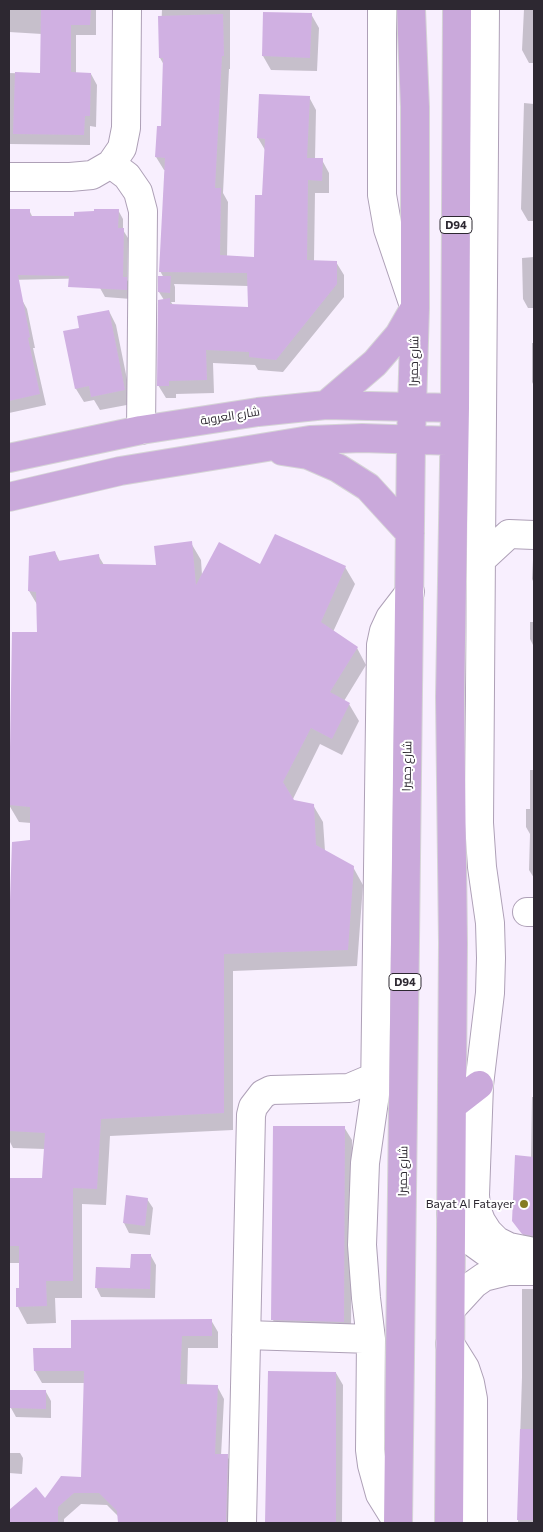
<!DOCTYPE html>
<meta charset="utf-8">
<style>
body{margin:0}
#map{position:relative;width:543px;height:1532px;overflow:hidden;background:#f8effe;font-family:Commissioner,sans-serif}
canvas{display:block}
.frame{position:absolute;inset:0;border:10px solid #2d2831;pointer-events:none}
</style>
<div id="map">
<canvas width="543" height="1532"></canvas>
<div class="frame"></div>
</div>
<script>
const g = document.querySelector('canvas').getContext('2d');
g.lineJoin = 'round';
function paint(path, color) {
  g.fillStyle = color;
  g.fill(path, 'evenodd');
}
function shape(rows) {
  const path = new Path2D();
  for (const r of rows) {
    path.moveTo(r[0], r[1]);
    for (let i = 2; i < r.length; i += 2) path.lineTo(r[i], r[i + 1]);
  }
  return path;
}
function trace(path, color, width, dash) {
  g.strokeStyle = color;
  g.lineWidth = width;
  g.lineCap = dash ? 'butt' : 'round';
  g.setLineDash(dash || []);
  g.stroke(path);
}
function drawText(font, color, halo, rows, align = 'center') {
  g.font = font + ' Commissioner,Cairo,sans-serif';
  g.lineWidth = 4;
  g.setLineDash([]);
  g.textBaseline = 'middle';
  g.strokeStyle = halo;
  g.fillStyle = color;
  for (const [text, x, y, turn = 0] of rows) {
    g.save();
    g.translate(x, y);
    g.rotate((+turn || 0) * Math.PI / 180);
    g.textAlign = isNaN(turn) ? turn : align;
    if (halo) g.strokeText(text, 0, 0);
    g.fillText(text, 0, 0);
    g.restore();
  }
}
paint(shape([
 [9,9,96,9,96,35,76,35,76,74,91,74,97,85,96,127,90,126,90,145,9,144,9,73,42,74,42,34,9,32],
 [162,9,230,9,230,69,229,69,223,193,228,202,227,257,255,258,264,196,265,150,258,138,309,97,316,110,315,159,322,160,329,173,329,193,315,193,314,261,336,262,344,275,344,297,283,372,258,370,255,365,213,363,214,393,176,394,176,398,166,398,158,385,164,300,159,292,164,278,160,271,165,170,164,170,156,157,162,127,164,65,160,58],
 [174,284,248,286,249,308,173,305,171,302,175,302,175,287],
 [524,9,534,9,534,63,529,63,522,50],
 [264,13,311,14,319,28,317,71,271,70,263,56],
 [524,103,534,104,534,221,528,221,521,209],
 [29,210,33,218,76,218,118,210,123,219,123,230,128,238,127,280,131,287,131,299,105,297,100,288,99,278,9,280,9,211],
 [534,257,534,308,528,308,523,299,522,258],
 [21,298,27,309,35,348,33,348,46,405,9,413,9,301],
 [109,311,116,325,132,404,100,410,94,400,84,402,76,389,81,328],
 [532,343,534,343,534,386,532,382],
 [191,543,201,560,202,575,261,565,345,567,355,584,333,632,357,648,366,665,344,701,349,704,359,721,342,755,320,744,292,801,313,805,323,822,325,851,353,867,363,885,357,966,233,971,233,1130,110,1136,106,1205,82,1204,82,1298,55,1298,56,1323,27,1324,18,1307,20,1290,20,1263,10,1263,9,1261,9,1179,43,1179,45,1149,13,1148,9,1140,9,966,13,843,31,841,31,823,19,822,9,805,38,633,38,606,29,591,55,552,60,562,98,555,104,565,157,566],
 [533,560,534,560,534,583,532,579],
 [530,622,534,622,534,647,530,639],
 [533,704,534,704,534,723,533,721],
 [530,770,534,770,534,885,534,878,529,870,530,834,526,827,526,809,530,809],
 [534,932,534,975,533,973,533,933],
 [534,1020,534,1064,533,1063],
 [532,1097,534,1097,534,1248,531,1247,514,1221,531,1158],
 [344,1127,352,1140,351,1336,280,1334,273,1320],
 [127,1197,147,1199,153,1208,150,1235,129,1233,124,1223],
 [151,1256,156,1265,155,1298,101,1297,96,1287,131,1270],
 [522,1289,534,1289,534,1523,518,1523,521,1443,520,1440,522,1377],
 [211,1320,218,1332,218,1348,188,1348,187,1385,217,1386,224,1399,221,1456,227,1456,234,1468,233,1523,119,1523,119,1517,107,1505,81,1504,64,1519,64,1523,9,1523,10,1510,45,1500,82,1478,85,1383,42,1383,35,1371,73,1349],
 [269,1372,336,1373,343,1385,342,1523,267,1523],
 [11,1391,46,1392,51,1401,51,1418,16,1417,11,1408],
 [9,1453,20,1453,23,1458,22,1474,9,1473]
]), '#0003');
paint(shape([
 [41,9,91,9,90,25,71,25,71,72,91,73,90,116,85,116,84,135,13,134,15,72,40,73],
 [263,12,312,13,310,58,262,56],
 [223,14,224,56,222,56,215,188,221,188,220,255,254,257,255,195,262,195,265,139,257,138,259,94,310,96,307,158,323,158,322,181,308,180,307,260,337,261,337,284,276,360,249,357,249,352,206,350,207,380,169,381,169,386,157,386,158,300,170,298,170,304,248,307,247,273,159,272,165,158,155,157,157,126,161,126,163,58,159,58,158,16],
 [9,209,30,209,30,216,74,216,74,212,94,211,94,209,119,209,118,228,124,228,123,277,127,277,127,290,68,287,69,276,18,275,30,337,28,338,40,394,9,401],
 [158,276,171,276,170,293,158,292],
 [109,310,125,390,91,397,89,386,75,389,63,331,79,328,77,316],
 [275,534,346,566,321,622,358,647,330,692,350,703,332,739,311,728,283,782,294,800,314,804,316,845,354,866,348,950,224,954,224,1113,101,1119,97,1189,73,1188,73,1281,46,1281,47,1306,16,1307,16,1288,19,1288,19,1246,9,1246,9,1178,42,1178,45,1133,9,1131,9,929,12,842,30,840,30,807,9,805,12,632,37,632,36,592,28,591,29,556,55,551,58,561,99,554,100,564,156,565,154,546,192,541,196,585,219,542,260,564],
 [273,1126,345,1126,344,1322,271,1320],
 [515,1155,534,1157,534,1236,522,1234,512,1221],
 [126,1195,148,1198,145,1226,123,1223],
 [131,1254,151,1254,150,1289,95,1288,96,1267,130,1268],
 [212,1319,212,1336,182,1336,180,1384,218,1385,215,1454,228,1454,226,1523,118,1523,117,1511,99,1493,74,1493,58,1507,58,1523,9,1523,9,1510,36,1487,45,1498,61,1476,81,1477,84,1371,34,1371,33,1348,71,1348,71,1320],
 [268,1371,336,1372,336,1523,265,1523],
 [10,1390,46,1390,46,1409,10,1408],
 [520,1429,534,1429,534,1520,517,1520]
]), '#d0b0e2');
const minor = shape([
 [382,9,382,195,388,229,413,303],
 [485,9,479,823,482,867,490,923,491,958,490,993,479,1085,475,1195,476,1208,481,1221,488,1232,497,1241,509,1247,534,1252],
 [111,164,127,176,138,192,143,211,141,430],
 [9,177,70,177,92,175,111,164,122,148,126,128,127,9],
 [482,559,509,534,534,535],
 [527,912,534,912],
 [451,1214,471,1241,489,1254,503,1258],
 [451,1309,474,1284,484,1277,508,1271,534,1271],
 [246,1335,371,1339],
 [450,1344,465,1368,470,1383,473,1399,473,1523],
 [242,1523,251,1115,253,1107,263,1094,271,1090,349,1088,375,1077],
 [398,1523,380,1494,372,1465,370,1450,371,1339,366,1298,362,1245,365,1163,375,1094,381,645,384,631,390,618,410,592]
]);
const major = shape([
 [326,405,375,363,399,335,414,309],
 [282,451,308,455,338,468,368,487,410,533],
 [9,458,141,430,258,412,326,405,455,408],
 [9,497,120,471,310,440,362,438,454,441],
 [452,1106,479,1085],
 [398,1523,411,440,415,308,415,107,411,9],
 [449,1523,453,943,450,697,455,408,457,9]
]);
trace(minor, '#aea0b7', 30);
trace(major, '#d5d4d6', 30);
trace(minor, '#fff', 28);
trace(major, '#caa9db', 28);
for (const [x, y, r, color] of [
 [524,1204,5,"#867d23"]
]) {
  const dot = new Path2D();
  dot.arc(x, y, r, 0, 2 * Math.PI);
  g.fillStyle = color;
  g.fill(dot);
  trace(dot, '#fff', 2);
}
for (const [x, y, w] of [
 [456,225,32],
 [405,982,32]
]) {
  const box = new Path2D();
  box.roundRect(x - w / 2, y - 8.5, w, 17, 4);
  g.fillStyle = '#fff';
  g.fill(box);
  trace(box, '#2d2831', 1);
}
drawText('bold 11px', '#2d2831', null, [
 ["D94",456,225],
 ["D94",405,982]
]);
drawText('12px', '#2d2831', '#fff', [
 ["شارع جميرا",414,361,-89],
 ["شارع العروبة",230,416,-9],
 ["شارع جميرا",407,766,-89],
 ["شارع جميرا",403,1171,-89]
]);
drawText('12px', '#2d2831', '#fff', [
 ["Bayat Al Fatayer",514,1204]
], 'right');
</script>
